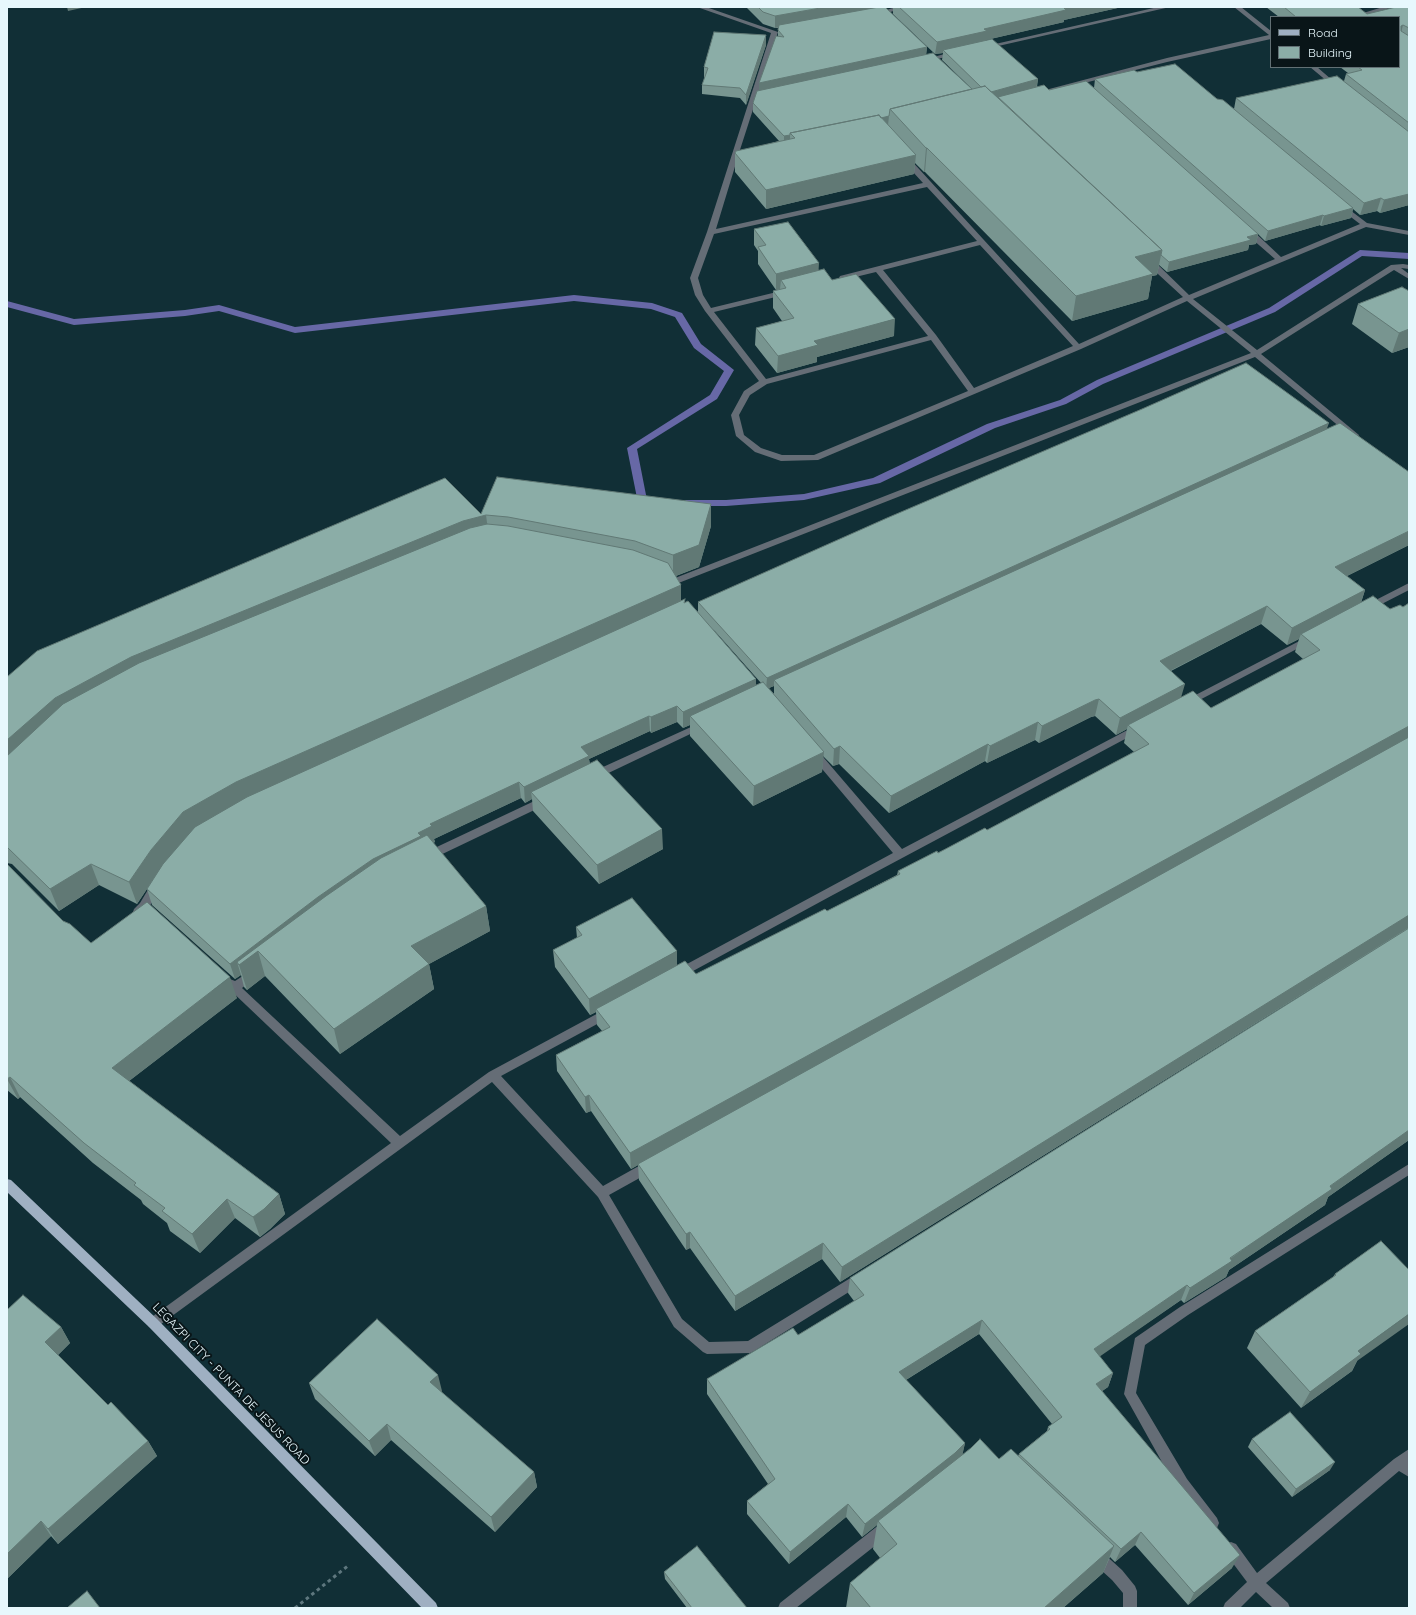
<!DOCTYPE html>
<style>
body{margin:0}
#map{position:relative;width:1416px;height:1615px;overflow:hidden;background:#112f36;font-family:Quicksand,sans-serif}
canvas{display:block}
.frame{position:absolute;inset:0;border:8px solid #e7f8fd;pointer-events:none}
.legend{position:absolute;left:1270px;top:16px;width:130px;height:52px;box-sizing:border-box;background:#091518;border:1px solid #627074;margin:0;padding:5px 7px;list-style:none;font-size:12px;color:#e7f8fd}
.legend li{display:flex;align-items:center;gap:8px;height:20px}
.legend b{width:20px;border:1px solid #627074}
</style>
<div id="map">
<canvas width="1416" height="1615"></canvas>
<div class="frame"></div>
<ul class="legend">
<li><b style="height:5px;background:#9fb0c2"></b>Road</li>
<li><b style="height:11px;background:#8bada7"></b>Building</li>
</ul>
</div>
<script>
const g = document.querySelector('canvas').getContext('2d');
g.lineJoin = 'round';
function shape(rows) {
  const path = new Path2D();
  for (const r of rows) {
    path.moveTo(r[0], r[1]);
    for (let i = 2; i < r.length; i += 2) path.lineTo(r[i], r[i + 1]);
  }
  return path;
}
function paint(path, color) {
  g.fillStyle = color;
  g.fill(path, 'evenodd');
}
function trace(path, color, width, dash) {
  g.strokeStyle = color;
  g.lineWidth = width;
  g.lineCap = dash ? 'butt' : 'round';
  g.setLineDash(dash || []);
  g.stroke(path);
}
function drawText(font, color, halo, rows, align = 'center') {
  g.font = font + ' Quicksand,sans-serif';
  g.lineWidth = 4;
  g.setLineDash([]);
  g.textBaseline = 'middle';
  g.strokeStyle = halo;
  g.fillStyle = color;
  for (const [text, x, y, turn = 0] of rows) {
    g.save();
    g.translate(x, y);
    g.rotate((+turn || 0) * Math.PI / 180);
    g.textAlign = isNaN(turn) ? turn : align;
    if (halo) g.strokeText(text, 0, 0);
    g.fillText(text, 0, 0);
    g.restore();
  }
}
paint(shape([
 [1360,250,1409,253,1409,259,1362,256,1275,312,1103,384,1066,404,995,428,880,483,804,500,726,506,686,506,681,503,686,500,726,500,804,494,873,478,987,424,1060,400,1097,380,1269,308,1360,250],
 [574,295,652,303,682,313,701,344,734,370,717,399,637,449,647,500,655,501,656,503,655,505,643,506,638,503,627,448,710,395,724,371,694,348,675,317,651,309,574,301,295,333,219,311,185,316,74,325,7,307,7,301,74,319,185,310,219,305,295,327,574,295]
]), '#6768a6');
trace(shape([
 [295,1608,349,1565]
]), '#5e777e', 3, [3.5, 3.5]);
paint(shape([
 [697,7,706,7,778,32,738,156,742,158,737,160,716,229,923,183,902,160,903,158,909,158,1079,344,1183,297,1146,263,1146,259,1152,259,1189,295,1275,259,1244,232,1244,228,1250,228,1281,257,1360,224,1339,208,1338,206,1342,204,1367,223,1409,231,1409,235,1366,227,1193,299,1257,350,1391,265,1403,264,1409,265,1409,269,1401,268,1409,274,1409,279,1394,270,1261,354,1359,435,1358,437,1352,437,1255,357,676,584,670,584,669,582,670,580,1251,353,1187,301,1081,349,818,460,781,461,755,452,736,436,731,415,744,391,759,381,705,311,695,295,690,278,707,232,771,33,697,7],
 [927,187,977,241,840,276,839,278,843,280,876,272,928,336,766,379,714,312,788,294,789,292,785,290,711,308,703,295,698,278,714,234,927,187],
 [980,245,1073,346,974,388,936,335,883,270,980,245],
 [931,340,968,391,814,455,782,455,761,448,744,435,739,415,750,395,767,384,931,340],
 [896,7,907,7,877,16,874,14,896,7],
 [1158,7,1170,7,985,49,982,47,1158,7],
 [1234,7,1241,7,1271,31,1271,39,1167,62,1037,95,1034,93,1167,58,1269,35,1234,7],
 [1383,7,1393,7,1360,17,1350,17,1383,7],
 [956,51,959,53,958,54,925,62,922,60,956,51],
 [1310,67,1317,67,1339,86,1334,87,1310,67],
 [1409,583,1409,590,1372,609,1366,609,1364,607,1366,605,1409,583],
 [1309,636,1314,639,1312,641,1190,705,1187,706,1182,703,1184,701,1309,636],
 [702,722,707,725,705,727,598,778,595,779,592,778,590,775,592,772,702,722],
 [1137,725,1140,727,1142,729,1140,731,831,896,682,977,678,978,674,977,673,974,674,971,893,853,812,757,810,754,812,751,818,751,902,849,1137,725],
 [545,796,549,797,550,800,549,803,432,859,424,859,423,856,424,853,545,796],
 [156,882,160,883,161,886,148,909,142,915,138,916,134,915,133,912,134,909,140,903,152,883,156,882],
 [252,970,256,971,257,974,256,977,242,988,400,1136,489,1072,604,1010,608,1008,612,1010,613,1013,612,1016,501,1076,603,1186,646,1162,650,1161,654,1162,656,1166,654,1170,609,1195,682,1319,709,1342,748,1341,857,1274,861,1272,865,1274,867,1278,865,1282,754,1351,750,1353,707,1354,703,1352,674,1327,598,1197,492,1082,157,1327,153,1329,149,1327,147,1323,149,1319,391,1143,226,986,225,983,226,980,230,979,235,981,252,970],
 [1409,1164,1409,1175,1188,1315,1145,1345,1136,1393,1187,1479,1217,1518,1219,1523,1217,1528,1212,1530,1207,1528,1177,1489,1124,1394,1135,1338,1180,1307,1409,1164],
 [1409,1449,1409,1477,1399,1471,1266,1583,1288,1603,1290,1608,1273,1608,1256,1592,1240,1608,1223,1608,1225,1603,1247,1582,1226,1554,1224,1549,1226,1544,1231,1542,1236,1544,1257,1573,1394,1459,1409,1449],
 [885,1522,890,1524,892,1529,890,1534,796,1608,778,1608,780,1603,880,1524,885,1522],
 [1096,1549,1101,1551,1122,1570,1135,1586,1137,1591,1137,1608,1123,1608,1123,1593,1112,1580,1091,1561,1089,1556,1091,1551,1096,1549]
]), '#656d76');
paint(shape([
 [7,1179,11,1180,157,1319,436,1603,438,1608,422,1608,149,1327,7,1192,7,1179]
]), '#9fb0c2');
paint(shape([
 [746,7,889,7,886,8,927,47,926,55,972,89,942,60,943,53,935,54,893,14,893,7,1122,7,1064,20,1064,22,986,40,986,41,1038,79,1037,87,1049,90,1094,88,1095,79,1137,72,1217,99,1234,109,1236,98,1344,81,1346,74,1348,73,1340,67,1399,67,1399,17,1279,17,1266,7,1358,7,1367,14,1409,7,1409,205,1380,213,1377,211,1360,215,1353,209,1351,218,1321,226,1320,225,1265,241,1258,234,1256,244,1249,245,1248,250,1167,272,1159,265,1157,275,1152,276,1148,299,1072,321,925,172,924,172,915,163,914,174,766,209,735,172,735,153,779,141,753,112,753,103,759,90,759,83,778,36,778,28,775,28,763,24],
 [766,35,766,45,746,105,740,98,702,94,702,85,705,77,704,77,704,67],
 [754,229,819,270,832,280,894,336,817,357,817,362,777,373,755,345,756,328,782,321,773,308,773,291,780,289,776,290,758,264,758,251,754,245],
 [1402,287,1409,347,1392,353,1352,324,1358,304],
 [1327,429,1409,472,1409,545,1347,576,1365,590,1361,603,1390,609,1403,607,1409,603,1409,1140,1328,1197,1325,1205,1229,1270,1226,1277,1184,1303,1181,1300,1099,1356,1113,1373,1108,1387,1102,1391,1232,1568,1188,1605,1135,1545,1115,1562,1110,1557,1103,1573,1063,1608,846,1608,850,1583,880,1558,873,1549,877,1525,862,1537,846,1517,789,1564,747,1514,747,1501,768,1484,707,1394,707,1379,798,1335,854,1301,848,1293,850,1278,1409,928,840,1282,822,1259,735,1311,690,1248,686,1250,639,1180,638,1165,631,1169,591,1111,586,1113,557,1071,556,1055,602,1031,597,1025,596,1012,590,1015,555,967,553,950,577,938,576,927,677,965,696,974,827,911,897,875,898,871,987,830,1134,752,1124,743,1127,729,1116,735,1095,716,1091,717,1039,743,1035,740,987,763,985,761,889,813,839,764,833,766,823,756,822,772,753,806,690,736,690,725,683,728,677,722,651,733,650,731,589,759,590,764,663,849,599,884,533,811,532,799,525,803,521,798,434,839,435,842,433,843,486,906,490,931,429,964,434,989,340,1054,265,976,247,990,244,987,241,975,235,979,152,905,147,889,159,871,137,904,99,885,59,911,12,864,7,863,7,677,481,514,711,504,711,526,699,567,676,576,681,585,681,601,685,599,685,602,698,612,698,602],
 [1261,624,1287,645,1299,639,1295,652,1303,659,1211,708,1181,697,1171,671],
 [713,629,761,683,756,685],
 [774,686,774,694,769,688],
 [979,1334,1052,1424,1048,1427,1047,1431,1019,1454,1018,1456,999,1459,962,1455,965,1443,906,1380],
 [7,864,63,921,91,943,237,998,129,1081,279,1194,285,1214,270,1229,260,1237,235,1218,200,1253,170,1231,167,1223,143,1204,141,1200,93,1163,20,1097,18,1099,7,1090],
 [1381,1241,1357,1361,1352,1371,1301,1408,1247,1348,1255,1331,1333,1277,1335,1274],
 [7,1310,61,1327,70,1343,58,1355,108,1405,148,1441,157,1456,58,1544,51,1536,7,1579],
 [309,1383,442,1391,441,1392,534,1472,537,1487,495,1532,391,1440,375,1456,315,1399],
 [1252,1439,1330,1470,1292,1497,1248,1447],
 [664,1572,747,1608,687,1608,665,1579]
]), '#789590');
paint(shape([
 [67,7,86,7,68,11],
 [826,7,889,7,775,28,775,16],
 [1070,7,1122,7,1064,20,1064,22,986,40,985,43,943,50,943,53,935,54,937,42,984,29],
 [1403,25,1400,37,1401,26],
 [766,35,766,45,746,105,746,95],
 [927,47,926,56,759,93,759,83],
 [1038,79,1036,89,996,100,988,93],
 [889,116,888,125,795,138],
 [790,135,790,145,784,146,784,136],
 [926,148,927,148,925,172,924,172],
 [916,155,914,174,766,209,766,190],
 [1409,194,1409,205,1380,213,1384,200],
 [1381,198,1377,211,1360,215,1364,203],
 [1353,208,1351,218,1321,226,1324,216],
 [1323,215,1320,225,1265,241,1268,231],
 [1258,234,1256,244,1249,245,1248,250,1167,272,1169,262],
 [1162,250,1157,275,1152,276,1148,299,1072,321,1076,296,1135,257],
 [819,263,818,279,781,280,780,289,776,290,776,274],
 [895,319,894,336,817,357,817,362,777,373,778,356,814,341],
 [1409,329,1409,347,1392,353,1399,333],
 [1329,423,1325,434,774,680,774,686,766,689,767,678],
 [711,504,711,526,699,567,673,577,673,555],
 [486,515,489,538,7,770,7,740,55,698,131,657,463,521],
 [1409,531,1409,545,1329,585,1335,567],
 [681,585,681,607,158,872,137,904,129,882,151,850,183,812,236,782],
 [1365,590,1359,608,1301,634,1299,639,1287,645,1292,628],
 [1267,606,1261,624,1156,678,1160,661],
 [756,679,756,694,690,716,690,725,683,728,683,712],
 [1185,684,1180,701,1128,725,1127,729,1116,735,1120,718],
 [1099,699,1095,716,1091,717,1039,743,1042,726,1095,700],
 [677,706,677,722,651,733,651,717],
 [649,716,650,731,589,759,590,771,531,792,532,799,525,803,524,787,581,747],
 [1038,722,1035,740,987,763,990,746],
 [1409,726,1409,738,1408,740,631,1169,630,1153],
 [988,744,985,761,889,813,891,796],
 [840,746,839,764,833,766,834,749],
 [824,752,822,772,753,806,754,786],
 [519,782,521,798,434,839,435,842,423,847,258,951,265,976,247,990,239,965,237,962,241,975,235,979,230,964,318,897,373,859,418,833,430,824],
 [662,829,663,849,599,884,597,865],
 [91,864,99,885,59,911,50,889],
 [486,906,490,931,429,964,434,989,340,1054,334,1029,411,946],
 [1409,915,1409,926,1408,928,840,1282,842,1267],
 [677,951,677,968,596,1009,596,1012,590,1015,589,999],
 [230,977,237,998,120,1088,112,1068],
 [10,1077,20,1097,18,1099,7,1079],
 [589,1095,591,1111,586,1113,585,1097],
 [1409,1130,1409,1140,1328,1197,1325,1205,1229,1270,1226,1277,1184,1303,1190,1288,1354,1169],
 [279,1194,285,1214,270,1229,260,1237,253,1217],
 [227,1199,235,1218,200,1253,192,1234],
 [690,1232,690,1248,686,1250,686,1234],
 [823,1243,822,1259,735,1311,735,1296],
 [1187,1285,1181,1300,1089,1364,1094,1349],
 [1409,1314,1409,1324,1357,1361,1352,1371,1301,1408,1310,1392,1358,1351],
 [982,1320,979,1334,896,1386,899,1372],
 [61,1327,70,1343,54,1359,45,1342],
 [1113,1373,1108,1387,1091,1399,1096,1384],
 [438,1375,442,1391,434,1398,430,1382],
 [387,1424,391,1440,375,1456,369,1441],
 [148,1441,157,1456,58,1544,48,1529],
 [965,1443,962,1457,878,1521,877,1525,862,1537,865,1524],
 [1335,1462,1330,1470,1292,1497,1296,1489],
 [534,1472,537,1487,495,1532,491,1517],
 [848,1504,846,1517,789,1564,790,1552],
 [41,1521,51,1536,7,1579,7,1554],
 [1141,1532,1135,1545,1115,1562,1121,1549],
 [1114,1546,1103,1573,1063,1608,1044,1608],
 [1240,1555,1232,1568,1188,1605,1194,1593]
]), '#617975');
const building = shape([
 [758,7,826,7,775,16,763,12,758,7],
 [879,7,885,7,927,47,759,83,776,36,784,37,778,30,779,25,879,7],
 [899,7,1070,7,1064,8,1066,10,984,29,987,31,937,42,899,7],
 [1284,7,1358,7,1367,14,1396,7,1409,7,1409,28,1403,25,1401,26,1401,31,1409,36,1409,123,1346,74,1362,70,1358,67,1399,67,1399,17,1296,17,1284,7],
 [714,32,766,35,746,95,740,88,702,85,708,68,704,67,714,32],
 [992,39,1038,79,991,92,985,86,981,87,943,50,992,39],
 [933,53,972,89,890,109,889,116,881,118,879,115,790,133,790,135,784,136,753,103,757,91,933,53],
 [1175,64,1217,99,1223,100,1353,208,1324,216,1323,215,1268,231,1095,79,1134,70,1137,72,1175,64],
 [1337,76,1409,132,1409,194,1384,200,1381,198,1364,203,1236,98,1337,76],
 [1086,81,1258,234,1247,237,1251,240,1169,262,1161,255,1162,250,998,97,1044,85,1049,90,1086,81],
 [985,86,1162,250,1135,257,1153,274,1076,296,927,148,926,148,890,109,985,86],
 [879,115,916,155,766,190,735,153,736,151,795,138,790,133,879,115],
 [788,222,819,263,776,274,758,247,766,245,754,229,788,222],
 [824,269,832,280,856,274,895,319,814,341,818,345,778,356,756,328,794,318,773,291,786,288,781,280,824,269],
 [1402,287,1409,291,1409,329,1399,333,1358,304,1402,287],
 [1246,363,1329,423,767,678,698,602,887,518,1142,409,1246,363],
 [1340,423,1409,472,1408,473,1409,474,1409,531,1335,567,1365,590,1292,628,1267,606,1160,661,1185,684,1120,718,1099,699,1095,700,1042,726,1038,722,990,746,988,744,891,796,840,746,834,749,774,680,1340,423],
 [497,477,711,504,699,545,673,555,635,541,508,517,486,515,463,521,131,657,55,698,7,740,7,677,37,651,445,478,481,514,497,477],
 [487,524,508,526,633,550,668,563,681,585,236,782,183,812,151,850,129,882,91,864,50,889,7,847,7,756,63,704,139,663,470,528,487,524],
 [1373,596,1390,609,1400,605,1403,607,1409,603,1409,726,630,1153,589,1095,585,1097,556,1055,610,1027,596,1009,685,961,696,974,825,909,827,911,900,874,898,871,937,851,938,853,985,828,987,830,1149,744,1128,725,1193,691,1211,708,1320,650,1301,634,1373,596],
 [685,599,684,603,688,601,756,679,683,712,677,706,651,717,649,716,581,747,589,756,524,787,519,782,430,824,432,826,418,833,421,836,373,859,318,897,230,964,147,889,163,864,195,827,247,797,685,599],
 [763,682,824,752,754,786,690,716,763,682],
 [1409,737,1409,915,842,1267,823,1243,735,1296,690,1232,686,1234,638,1164,1409,737],
 [597,760,662,829,597,865,531,792,597,760],
 [427,835,486,906,411,946,429,964,334,1029,258,951,239,965,237,962,326,896,381,858,427,835],
 [7,864,63,921,70,924,91,943,147,902,230,977,112,1068,279,1194,264,1209,253,1217,227,1199,192,1234,162,1211,165,1208,134,1185,136,1183,84,1143,10,1077,7,1079,7,864],
 [632,898,677,951,589,999,553,950,582,935,576,927,632,898],
 [1409,928,1409,1130,1354,1169,1330,1186,1332,1189,1230,1258,1232,1261,1190,1288,1187,1285,1094,1349,1113,1373,1096,1384,1240,1555,1194,1593,1141,1532,1121,1549,1019,1454,1050,1429,1048,1427,1062,1417,982,1320,899,1372,965,1443,955,1453,865,1524,848,1504,790,1552,747,1501,775,1479,707,1379,793,1328,798,1335,864,1295,850,1278,1409,928],
 [1381,1241,1409,1270,1409,1314,1358,1351,1361,1354,1310,1392,1255,1331,1336,1275,1335,1274,1381,1241],
 [23,1295,61,1327,45,1342,108,1405,111,1402,148,1441,48,1529,41,1521,7,1554,7,1310,23,1295],
 [377,1319,438,1375,430,1382,534,1472,491,1517,387,1424,369,1441,309,1383,377,1319],
 [1290,1412,1335,1462,1296,1489,1252,1439,1290,1412],
 [980,1439,999,1459,1011,1449,1114,1546,1044,1608,871,1608,850,1583,897,1544,878,1521,971,1448,980,1439],
 [697,1546,747,1608,692,1608,664,1572,697,1546],
 [87,1591,100,1608,67,1608,87,1591]
]);
paint(building, '#8bada7');
trace(building, '#617975', 1);
drawText('12px', '#e7f8fd', '#091518', [
 ["LEGAZPI CITY - PUNTA DE JESUS ROAD",231,1384,46]
]);
</script>
